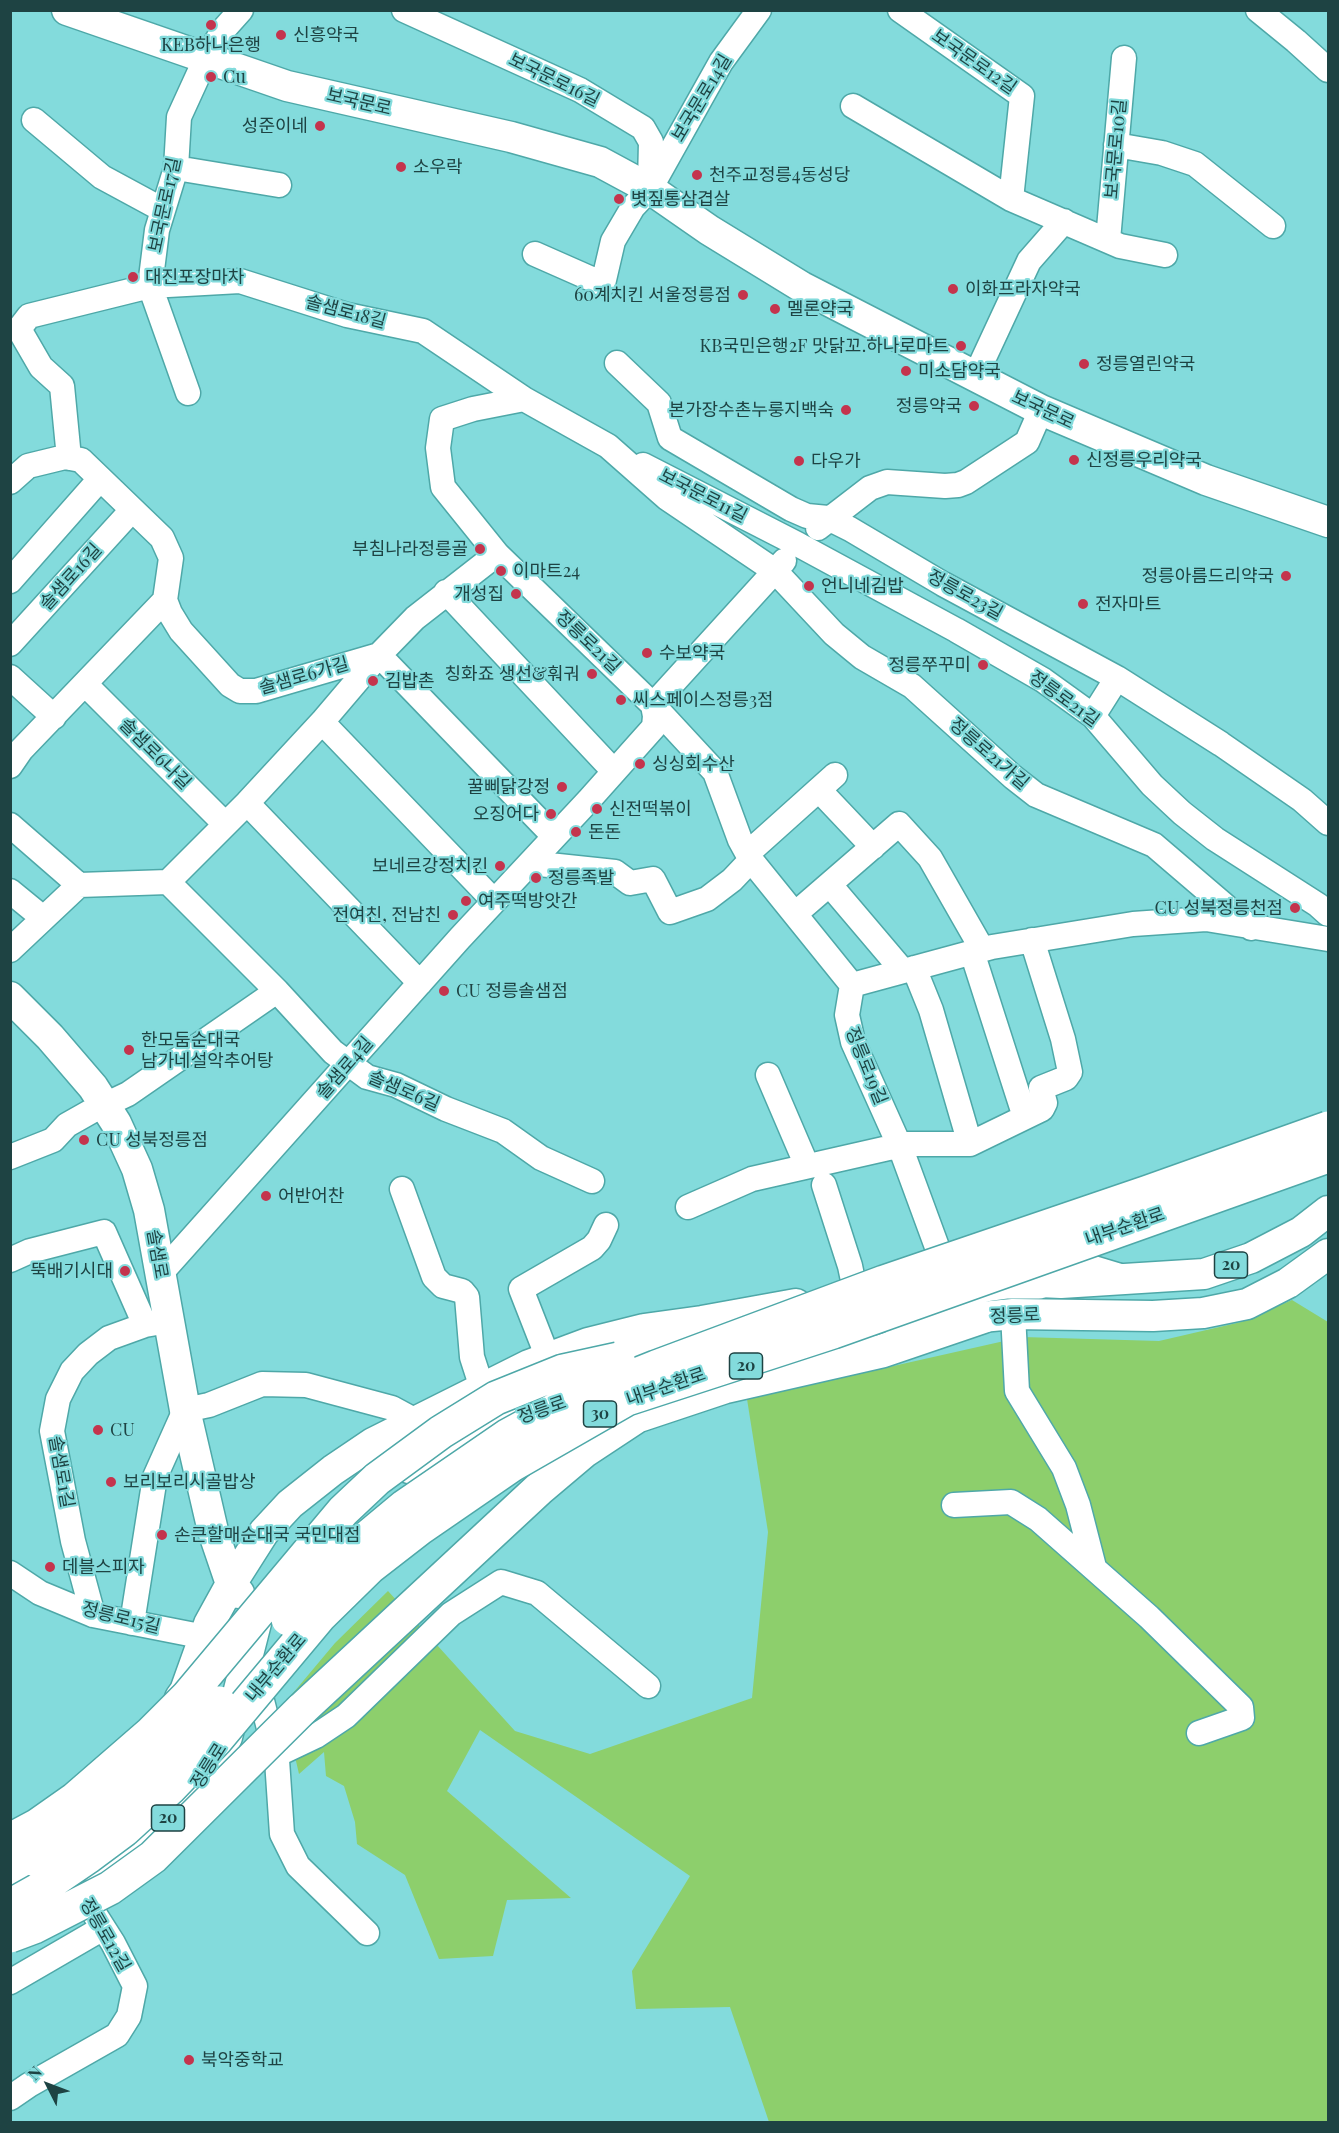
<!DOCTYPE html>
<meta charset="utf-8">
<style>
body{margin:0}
#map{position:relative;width:1339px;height:2133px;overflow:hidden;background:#83dbdc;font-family:"Playfair Display",serif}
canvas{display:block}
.frame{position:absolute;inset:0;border:12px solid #1e4343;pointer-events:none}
.north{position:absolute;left:18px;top:2055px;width:60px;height:60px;-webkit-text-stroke:4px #83dbdc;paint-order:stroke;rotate:312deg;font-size:16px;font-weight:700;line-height:24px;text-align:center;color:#1e4343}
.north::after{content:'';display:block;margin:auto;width:21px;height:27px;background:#1e4343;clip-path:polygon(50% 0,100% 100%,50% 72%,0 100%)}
</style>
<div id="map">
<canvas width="1339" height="2133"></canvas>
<div class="frame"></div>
<div class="north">N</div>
</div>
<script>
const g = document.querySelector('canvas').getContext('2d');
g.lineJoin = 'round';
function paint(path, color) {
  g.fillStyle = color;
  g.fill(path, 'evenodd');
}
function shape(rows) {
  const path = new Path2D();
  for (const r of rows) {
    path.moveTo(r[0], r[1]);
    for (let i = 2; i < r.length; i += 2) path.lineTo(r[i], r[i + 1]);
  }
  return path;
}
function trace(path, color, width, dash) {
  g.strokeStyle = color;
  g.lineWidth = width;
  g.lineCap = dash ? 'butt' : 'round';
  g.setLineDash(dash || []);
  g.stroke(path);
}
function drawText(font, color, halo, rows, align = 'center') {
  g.font = font + ' "Playfair Display","Noto Sans KR",serif';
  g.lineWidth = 4.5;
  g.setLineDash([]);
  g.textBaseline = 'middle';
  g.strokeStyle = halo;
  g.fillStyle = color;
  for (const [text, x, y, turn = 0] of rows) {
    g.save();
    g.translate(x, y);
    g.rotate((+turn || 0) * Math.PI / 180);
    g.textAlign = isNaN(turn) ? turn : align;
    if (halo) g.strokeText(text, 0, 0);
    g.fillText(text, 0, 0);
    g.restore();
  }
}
paint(shape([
 [1292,1300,1328,1322,1328,2122,769,2122,730,2007,636,2009,632,1971,690,1876,480,1730,447,1791,571,1898,507,1900,493,1956,439,1959,405,1875,357,1844,355,1822,344,1786,326,1776,324,1752,299,1774,283,1705,335,1643,388,1591,515,1731,590,1754,752,1698,768,1532,747,1399,1022,1337,1159,1341,1241,1322]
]), '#8dcf6c');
const minor = shape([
 [404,10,580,90,643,128,651,142,650,184],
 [900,10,1022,96,1011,199],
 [1258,10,1296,41,1328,70],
 [853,106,1011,199,1120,246,1165,255],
 [34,120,102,177,163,210],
 [1116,145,1162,153,1195,164,1273,226],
 [176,168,279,185],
 [1108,240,1124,58],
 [535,254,603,284,613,241,633,207,650,189,721,62,759,10],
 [617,363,659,403,670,438,791,509,807,516,828,518,850,529,943,584,1117,678,1221,744,1302,800,1328,823],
 [975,377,1029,261,1064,221],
 [188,393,150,286,157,230,176,168,179,117,206,58,224,29,241,10],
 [69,458,62,386,41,367,19,329,29,316,150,286,240,281,347,315,423,331,524,399],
 [643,465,799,545,956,630,1043,680,1093,716,1152,785,1182,813,1215,839,1318,905,1328,914],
 [10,482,28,466,65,457,81,460,162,538,171,558,165,600,170,613,181,631,230,685,240,691,256,691,379,655,550,832],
 [818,528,870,488,887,482,945,486,958,485,966,482,1027,442,1041,410],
 [10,581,100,479],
 [446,592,610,767],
 [10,644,132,510],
 [10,677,54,717],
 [85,684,225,824],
 [653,705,784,561],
 [1093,716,1117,678],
 [322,722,494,901],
 [10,766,21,750,165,600],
 [819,790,873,847],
 [247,803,420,983],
 [10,825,79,885],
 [748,853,835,775],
 [530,863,615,872,630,883,653,879,670,912,707,899,732,880,751,860],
 [168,882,277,991,333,1052,367,1077,396,1085,446,1109,503,1131,541,1158,592,1181],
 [830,885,903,971],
 [10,891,43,918],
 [795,914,899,824,930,858,982,949],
 [10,950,79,885,168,882,247,803,322,722,379,655,415,618,497,554],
 [972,952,1025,1117],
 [914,968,931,1010,970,1144],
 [852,985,751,860,740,840,715,772,653,705,497,554,443,487,438,448,442,419,473,409,524,399,608,446,667,498,775,571,834,634,862,657,912,686,1013,777,1036,795,1154,845,1251,928],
 [852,985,992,947,1133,924,1206,919,1328,939],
 [852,985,847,1015,853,1042,901,1149,944,1266],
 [768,1075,807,1166],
 [10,1157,53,1140,67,1125,90,1112,128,1094,277,991],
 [824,1185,850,1266,854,1285],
 [402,1189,434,1277,443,1286,462,1291,467,1297,472,1357,482,1388],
 [688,1207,752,1179,906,1144,970,1144,1042,1109,1045,1103,1041,1088,1066,1078,1070,1072,1063,1039,1032,940],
 [10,1260,30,1251,104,1232,145,1325],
 [161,1273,460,938,588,801,654,727,655,716,653,705],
 [1013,1314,1017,1391,1064,1468,1078,1505,1094,1567],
 [548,1358,521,1289,592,1248,599,1240,606,1225],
 [954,1505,1011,1502,1038,1519,1149,1617,1241,1707,1242,1718,1199,1733],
 [10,1573,40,1593,93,1615,205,1637],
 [93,1615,73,1541,52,1431,58,1399,72,1371,88,1354,109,1338,145,1325,168,1321],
 [132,1623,155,1477,185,1410,209,1405,262,1384,306,1385,392,1408,416,1421],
 [256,1677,277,1760,282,1834,298,1866,367,1933],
 [276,1755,316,1736,346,1716,451,1614,501,1582,537,1593,648,1686],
 [10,1982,103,1928],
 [10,2098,29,2085,117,2035,129,2016,135,1986,113,1943,78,1888]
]);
const major = shape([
 [67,10,287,86,511,137,600,162,650,189,709,230,802,287,1041,410,1206,480,1328,522],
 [10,997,50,1037,93,1087,116,1123,137,1169,149,1210,185,1410,213,1531,231,1584,239,1593],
 [1033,1255,1047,1257,1120,1279],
 [1015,1276,1039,1282,1061,1283,1204,1274,1251,1258,1301,1232,1328,1211],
 [894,1320,923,1313,950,1313,982,1317,1013,1314,1153,1316,1203,1313,1247,1304,1288,1283,1328,1254],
 [409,1468,426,1458,518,1418],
 [180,1698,185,1691,209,1624,231,1584,264,1532,290,1504,333,1470,373,1443,529,1365,588,1343,644,1329,702,1321,796,1304],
 [37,1909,124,1856,168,1818,201,1784,214,1764,227,1737,258,1615,262,1607]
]);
const highway = shape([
 [978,1286,1007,1282,1039,1282],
 [618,1359,701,1337],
 [301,1710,539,1489,584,1451,637,1416,724,1387,882,1351,982,1317],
 [10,1871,33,1859]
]);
trace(minor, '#4ea8a8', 27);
trace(major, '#4ea8a8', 33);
trace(highway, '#4ea8a8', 36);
trace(minor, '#fff', 24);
trace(major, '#fff', 30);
trace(highway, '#fff', 33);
const highwayBridge = shape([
 [288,1619,351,1551,405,1506,507,1436,571,1401,656,1367,884,1282,1148,1192,1328,1128],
 [10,1840,38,1825,75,1799,151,1733,187,1697,343,1511,377,1479,441,1432,496,1398,563,1371,618,1359],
 [33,1859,63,1842,116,1802,201,1724,219,1703],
 [10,1906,42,1888,89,1856,124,1830,170,1788,217,1739,320,1616,370,1567,419,1529,512,1465,627,1399,833,1332,1328,1156],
 [10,1936,34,1927,110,1888,153,1857,301,1710]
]);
trace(highwayBridge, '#4ea8a8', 36, []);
trace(highwayBridge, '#fff', 33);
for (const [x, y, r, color] of [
 [211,25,6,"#c4344d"],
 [281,35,6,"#c4344d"],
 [211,77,6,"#c4344d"],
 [320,126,6,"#c4344d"],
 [401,167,6,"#c4344d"],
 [697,175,6,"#c4344d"],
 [619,199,6,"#c4344d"],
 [133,277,6,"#c4344d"],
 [953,289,6,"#c4344d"],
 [743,295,6,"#c4344d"],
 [775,309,6,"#c4344d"],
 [961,346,6,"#c4344d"],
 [1084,364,6,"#c4344d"],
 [906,371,6,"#c4344d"],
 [974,406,6,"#c4344d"],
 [846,410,6,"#c4344d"],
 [1074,460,6,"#c4344d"],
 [799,461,6,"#c4344d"],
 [480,549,6,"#c4344d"],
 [501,571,6,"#c4344d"],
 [1286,576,6,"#c4344d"],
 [809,586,6,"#c4344d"],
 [516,594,6,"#c4344d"],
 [1083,604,6,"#c4344d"],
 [647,653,6,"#c4344d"],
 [983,665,6,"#c4344d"],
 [592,674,6,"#c4344d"],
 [373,681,6,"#c4344d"],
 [621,700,6,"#c4344d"],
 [640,764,6,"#c4344d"],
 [562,787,6,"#c4344d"],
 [597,809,6,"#c4344d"],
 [551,814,6,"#c4344d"],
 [576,832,6,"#c4344d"],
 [500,866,6,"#c4344d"],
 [536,878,6,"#c4344d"],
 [466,901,6,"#c4344d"],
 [1295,908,6,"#c4344d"],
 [453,915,6,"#c4344d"],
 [444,991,6,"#c4344d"],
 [129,1050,6,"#c4344d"],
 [84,1140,6,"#c4344d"],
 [266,1196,6,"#c4344d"],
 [125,1271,6,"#c4344d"],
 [98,1430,6,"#c4344d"],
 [111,1482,6,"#c4344d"],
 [162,1535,6,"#c4344d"],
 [50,1567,6,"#c4344d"],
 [189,2060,6,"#c4344d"]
]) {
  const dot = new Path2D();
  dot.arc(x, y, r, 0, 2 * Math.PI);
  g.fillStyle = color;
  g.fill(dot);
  trace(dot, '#83dbdc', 2);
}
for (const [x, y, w] of [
 [1231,1265,33],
 [746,1366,33],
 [600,1414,33],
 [168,1818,33]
]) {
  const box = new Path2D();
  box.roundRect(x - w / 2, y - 13, w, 26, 4.5);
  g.fillStyle = '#83dbdc';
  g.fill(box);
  trace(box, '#1e4343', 1.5);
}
drawText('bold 16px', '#1e4343', null, [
 ["20",1231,1265],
 ["20",746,1366],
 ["30",600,1414],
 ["20",168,1818]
]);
drawText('18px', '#1e4343', '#83dbdc', [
 ["신흥약국",293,35],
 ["KEB하나은행",211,45,"center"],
 ["Cu",223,77],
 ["성준이네",308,126,"right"],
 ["소우락",413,167],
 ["천주교정릉4동성당",709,175],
 ["볏짚통삼겹살",631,199],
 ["대진포장마차",145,277],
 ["이화프라자약국",965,289],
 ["60계치킨 서울정릉점",731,295,"right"],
 ["멜론약국",787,309],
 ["KB국민은행2F 맛닭꼬.하나로마트",949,346,"right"],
 ["정릉열린약국",1096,364],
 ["미소담약국",918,371],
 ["정릉약국",962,406,"right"],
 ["본가장수촌누룽지백숙",834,410,"right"],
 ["신정릉우리약국",1086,460],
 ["다우가",811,461],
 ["부침나라정릉골",468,549,"right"],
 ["이마트24",513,571],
 ["정릉아름드리약국",1274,576,"right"],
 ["언니네김밥",821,586],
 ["개성집",504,594,"right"],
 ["전자마트",1095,604],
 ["수보약국",659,653],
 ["정릉쭈꾸미",971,665,"right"],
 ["칭화죠 생선&훠궈",580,674,"right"],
 ["김밥촌",385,681],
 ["씨스페이스정릉3점",633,700],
 ["싱싱회수산",652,764],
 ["꿀삐닭강정",550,787,"right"],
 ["신전떡볶이",609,809],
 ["오징어다",539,814,"right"],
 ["돈돈",588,832],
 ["보네르강정치킨",488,866,"right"],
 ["정릉족발",548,878],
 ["여주떡방앗간",478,901],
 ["CU 성북정릉천점",1283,908,"right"],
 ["전여친, 전남친",441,915,"right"],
 ["CU 정릉솔샘점",456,991],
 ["한모둠순대국",141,1040],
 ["남가네설악추어탕",141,1061],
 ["CU 성북정릉점",96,1140],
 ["어반어찬",278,1196],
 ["뚝배기시대",113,1271,"right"],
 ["CU",110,1430],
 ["보리보리시골밥상",123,1482],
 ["손큰할매순대국 국민대점",174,1535],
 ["데블스피자",62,1567],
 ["북악중학교",201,2060]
], 'left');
drawText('18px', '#1e4343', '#83dbdc', [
 ["보국문로12길",974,62,35],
 ["보국문로16길",554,80,26],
 ["보국문로14길",702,98,-59],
 ["보국문로",359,102,13],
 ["보국문로10길",1116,149,-85],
 ["보국문로17길",165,205,-78],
 ["솔샘로18길",346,312,15],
 ["보국문로",1043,410,25],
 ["보국문로11길",703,496,27],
 ["솔샘로16길",71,577,-48],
 ["정릉로23길",965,595,29],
 ["정릉로21길",588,642,44],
 ["솔샘로6가길",304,676,-16],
 ["정릉로21길",1064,699,36],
 ["솔샘로6나길",155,754,45],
 ["정릉로21가길",989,754,41],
 ["정릉로19길",866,1066,68],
 ["솔샘로4길",345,1068,-49],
 ["솔샘로6길",404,1091,23],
 ["내부순환로",1125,1227,-19],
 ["솔샘로",157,1254,80],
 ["정릉로",1015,1316,-2],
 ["내부순환로",666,1387,-19],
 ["정릉로",542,1410,-19],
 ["솔샘로1길",61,1472,80],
 ["정릉로15길",121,1618,14],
 ["내부순환로",276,1668,-50],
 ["정릉로",209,1766,-58],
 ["정릉로12길",105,1935,60]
]);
</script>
